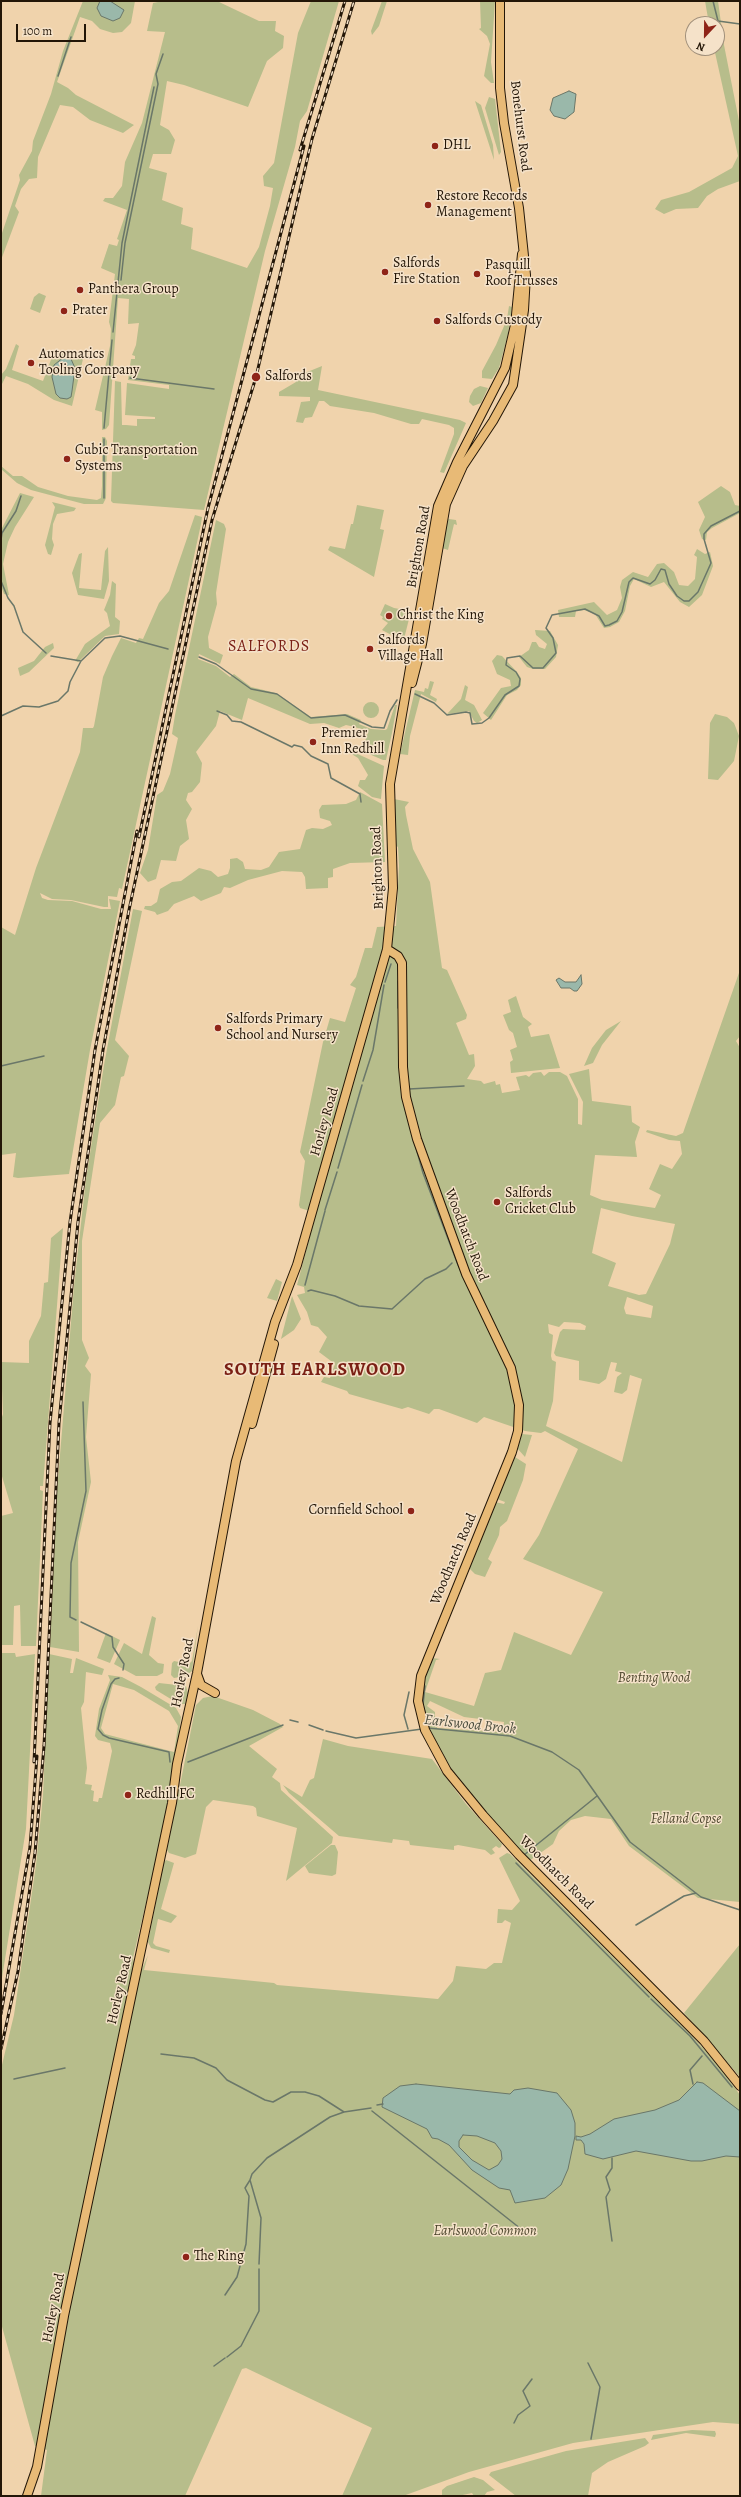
<!DOCTYPE html>
<style>
body{margin:0}
#map{position:relative;width:741px;height:2497px;overflow:hidden;background:#f0d3ac;font-family:Alegreya,serif}
canvas{display:block}
.frame{position:absolute;inset:0;border:2px solid #231607;pointer-events:none}
.north{position:absolute;left:685px;top:16px;width:40px;height:40px;box-sizing:border-box;background:#f5e2c9;border:1px solid #a1907b;border-radius:50%;rotate:202deg;font-size:11px;font-weight:700;line-height:16px;text-align:center;color:#231607}
.north::after{content:'';display:block;margin:auto;width:14px;height:18px;background:#8f2418;clip-path:polygon(50% 0,100% 100%,50% 72%,0 100%)}
.scale{position:absolute;left:16px;top:24px;width:70px;height:18px;box-sizing:border-box;border:2px solid #231607;border-top:0;padding-left:5px;font-size:12px;line-height:14px;white-space:nowrap;color:#231607;-webkit-text-stroke:3px #f5e2c9;paint-order:stroke}
</style>
<div id="map">
<canvas width="741" height="2497"></canvas>
<div class="frame"></div>
<div class="north">N</div>
<div class="scale">100 m</div>
</div>
<script>
const g = document.querySelector('canvas').getContext('2d');
g.lineJoin = 'round';
function paint(path, color) {
  g.fillStyle = color;
  g.fill(path, 'evenodd');
}
function shape(rows) {
  const path = new Path2D();
  for (const r of rows) {
    if (r.length === 3) {
      path.moveTo(r[0] + r[2], r[1]);
      path.arc(r[0], r[1], r[2], 0, 2 * Math.PI);
      continue;
    }
    path.moveTo(r[0], r[1]);
    for (let i = 2; i < r.length; i += 2) path.lineTo(r[i], r[i + 1]);
  }
  return path;
}
function trace(path, color, width, dash) {
  g.strokeStyle = color;
  g.lineWidth = width;
  g.lineCap = dash ? 'butt' : 'round';
  g.setLineDash(dash || []);
  g.stroke(path);
}
function drawText(font, color, halo, rows, align = 'center') {
  g.font = font + ' Alegreya,serif';
  g.lineWidth = 3;
  g.setLineDash([]);
  g.textBaseline = 'middle';
  g.strokeStyle = halo;
  g.fillStyle = color;
  for (const [text, x, y, turn = 0] of rows) {
    g.save();
    g.translate(x, y);
    g.rotate((+turn || 0) * Math.PI / 180);
    g.textAlign = isNaN(turn) ? turn : align;
    if (halo) g.strokeText(text, 0, 0);
    g.fillText(text, 0, 0);
    g.restore();
  }
}
paint(shape([
 [83,1,100,1,97,8,115,5,110,1,135,1,131,23,122,32,113,33,100,29,92,21,80,17,57,82,68,88,76,95,134,125,123,133,90,120,73,107,60,105,38,157,37,178,29,179,21,189,15,206,19,212,1,260,1,236,20,180,19,175,32,151,33,141,51,94,63,51],
 [163,1,217,1,259,21,276,21,275,31,284,36,283,48,267,61,248,107,184,85,167,81,160,125,169,130,175,140,171,154,153,154,149,168,167,173,162,200,183,208,181,224,193,228,191,249,247,268,259,247,270,206,273,188,264,186,263,176,274,163,298,33,311,1,339,1,307,111,300,121,295,147,265,251,204,510,113,503,111,501,115,381,121,382,122,425,126,425,137,426,137,419,155,419,155,417,125,415,127,383,169,389,169,385,128,380,131,359,135,359,135,356,132,355,136,345,139,323,128,324,129,299,118,298,109,425,106,429,102,430,102,412,95,410,110,346,111,329,109,322,115,274,101,268,109,244,117,246,119,240,117,239,127,210,103,201,105,198,113,198,122,186,125,162,142,123,165,32,147,31,153,3],
 [382,1,387,1,379,26,372,35,371,31],
 [480,1,495,1,491,62,494,83,491,83,484,76,490,44,487,36,479,29,481,28],
 [705,1,718,1,724,45,740,126,740,181,718,189,707,196,698,208,676,209,664,214,655,209,661,200,689,192,732,168,738,156,714,48,717,48,717,24,709,24],
 [489,97,495,99,501,152,499,155,485,108],
 [475,101,481,105,493,145,494,160],
 [39,293,46,296,40,313,30,309,34,297],
 [509,306,512,307,508,334,499,368,492,379,482,378,482,371,496,345,507,319],
 [16,344,19,346,12,370,43,381,52,357,57,350,83,359,72,406,54,400,28,384,6,376,1,386,1,375,6,369],
 [322,366,318,390,460,420,466,423,444,473,440,472,454,434,454,428,449,425,422,419,419,424,411,424,374,413,330,406,324,401,319,401,312,417,305,418,303,423,296,422,301,402,310,401,310,397,279,396,279,392,296,382,295,377],
 [480,386,488,388,481,403,473,406,469,402,470,396,474,389],
 [102,437,105,437,107,441,106,498,103,504,84,504,31,490,17,483,1,469,1,466,13,476,22,476,38,487,68,496,97,500,101,498,102,486],
 [721,486,730,492,735,505,740,506,740,513,712,528,707,532,706,540,702,539,699,530,705,517,698,502],
 [20,493,34,497,15,527,8,542,3,564,9,595,4,594,1,586,1,530],
 [52,502,76,508,74,511,57,514,53,524,52,539,54,545,51,555,48,554,45,545,55,507],
 [357,505,384,510,380,529,384,530,374,577,328,550,330,546,345,549,351,524,353,524],
 [195,515,202,517,201,524,122,889,119,888,117,897,108,896,108,907,104,907,71,900,52,899,40,893,42,898,48,900,72,901,101,909,111,909,109,899,120,901,90,1050,69,1174,18,1178,13,1177,16,1153,1,1155,1,927,15,935,36,868,80,752,83,728,93,728,94,726,103,677,112,656,121,638,136,643,139,638,143,639,159,603,169,591],
 [449,519,456,520,457,525,454,524,448,550,442,548,446,520],
 [216,520,224,524,226,529,216,593,217,604,208,637,209,648,223,655,220,664,199,654,198,659,216,666,230,677,234,674,251,687,276,693,311,717,347,714,361,720,359,724,371,729,385,730,387,729,395,705,397,705,392,733,386,760,383,760,362,751,368,732,355,727,346,725,339,728,324,723,310,724,248,698,242,720,220,711,216,726,196,752,202,763,200,782,192,792,188,793,186,800,192,809,186,820,189,839,180,846,176,861,161,860,156,879,148,882,140,873,148,850,157,795,163,791,170,774,178,738,172,734,175,715],
 [108,547,109,581,104,599,78,595,72,573,79,554,82,553,79,588,101,590,105,551],
 [697,549,705,554,710,552,713,566,702,595,689,607,680,602,664,582,651,587,634,579,630,586,625,611,619,622,610,627,604,628,595,614,584,610,576,611,575,617,559,617,558,610,594,602,607,615,617,610,622,598,620,587,622,580,633,572,648,577,657,564,664,563,674,572,679,585,688,586,695,579,697,557,694,555],
 [112,581,116,584,115,617,120,621,119,634,105,636,78,662,75,661,85,644,110,626,107,613,104,610,110,595],
 [385,604,394,608,411,611,404,639,399,639,382,630,388,623,382,619,383,617,380,615],
 [535,630,550,631,558,645,556,657,545,669,533,669,527,667,519,657,529,650,532,642,536,642,539,647,545,649,547,644,536,635],
 [53,643,54,648,29,672,20,676,18,668,34,661,45,647],
 [497,655,502,656,517,672,521,678,521,685,517,690,507,695,491,720,483,713,501,688,511,686,510,680,497,674,492,661],
 [430,681,434,682,430,695,437,699,436,702,421,694,410,736,408,755,400,754,415,690,424,692,425,688,428,689],
 [465,685,468,687,465,700,474,705,482,720,477,723,474,721,469,711,447,714,461,699],
 [371,710,8],
 [715,714,727,717,734,723,739,736,734,761,718,780,708,779,710,723],
 [351,751,384,766,381,799,372,797,358,786,360,780,365,780,368,775,358,758,350,753],
 [360,792,382,804,385,862,350,863,333,869,333,877,328,878,328,888,306,889,305,877,302,872,282,871,248,880,230,888,224,887,221,893,201,901,194,896,174,904,168,911,157,915,155,912,144,909,145,906,151,906,157,902,160,889,172,882,181,881,199,868,211,871,218,877,228,874,230,868,230,859,237,858,243,862,245,869,261,870,269,867,279,852,300,849,306,830,312,828,323,829,332,825,330,821,320,818,319,810,322,805,346,804,356,800],
 [394,799,409,802,405,807,406,815,413,849,430,882,442,968,447,970,467,1015,466,1019,456,1023,469,1055,474,1054,475,1066,467,1079,481,1081,484,1084,495,1081,496,1085,500,1084,502,1093,520,1090,516,1077,526,1075,529,1077,533,1073,541,1072,544,1076,549,1072,560,1072,567,1076,578,1099,578,1124,582,1125,583,1102,569,1074,589,1069,592,1101,631,1106,632,1122,640,1127,635,1142,637,1157,595,1155,590,1195,602,1200,655,1208,661,1195,649,1189,660,1164,672,1169,682,1154,680,1141,669,1140,646,1132,647,1130,676,1136,683,1133,740,970,740,1036,736,1041,740,1048,740,1902,698,1898,629,1846,611,1819,585,1816,571,1820,559,1831,553,1844,529,1861,453,1775,427,1727,421,1707,424,1675,432,1658,440,1659,436,1660,425,1692,474,1706,485,1673,501,1670,514,1632,571,1655,603,1592,523,1559,539,1535,578,1449,545,1431,541,1433,525,1431,484,1417,477,1423,439,1409,434,1409,429,1414,408,1407,402,1409,349,1394,347,1391,321,1382,324,1377,330,1378,335,1364,319,1352,327,1337,318,1327,311,1325,307,1312,297,1295,305,1293,304,1287,297,1285,316,1213,300,1208,299,1205,305,1161,300,1152,323,1042,330,1018,345,1022,356,988,350,985,356,977,365,948,372,948,377,927,396,926,399,866,398,847,395,845],
 [601,1208,632,1216,675,1224,670,1244,646,1294,639,1295,608,1286,616,1263,592,1253],
 [627,1297,653,1306,651,1318,626,1314,624,1308],
 [564,1322,580,1323,586,1326,585,1330,563,1329,560,1332,554,1353,556,1356,579,1361,579,1380,599,1384,606,1379,611,1362,617,1363,615,1371,622,1373,617,1377,614,1392,622,1394,627,1390,630,1375,642,1379,622,1462,546,1426,553,1401,556,1362,552,1360,551,1356,553,1335,549,1333,548,1324,559,1327],
 [430,1701,464,1717,504,1722,503,1732,437,1728,438,1721,435,1717,435,1712,427,1706],
 [133,909,142,911,115,1040,129,1056,124,1076,121,1077,115,1105,100,1123,82,1241,82,1340,89,1358,85,1366,91,1374,86,1437,91,1482,78,1542,79,1652,50,1647,57,1491,74,1286,86,1179,104,1065],
 [516,996,523,1017,532,1024,528,1027,531,1037,549,1034,560,1068,511,1073,510,1062,513,1060,510,1050,517,1047,513,1033,509,1030,503,1015,511,1012,508,1000],
 [621,1021,602,1045,593,1063,584,1066,592,1048,606,1030],
 [63,1228,43,1486,40,1486,40,1490,43,1491,36,1646,21,1646,20,1605,14,1606,13,1645,1,1645,1,1516,13,1513,1,1473,1,1420,3,1414,1,1362,29,1363,29,1341,41,1316,44,1283,48,1282,51,1238],
 [276,1279,282,1282,277,1301,267,1298],
 [292,1296,301,1319,294,1330,281,1339],
 [522,1434,532,1435,525,1457,517,1448],
 [515,1457,526,1464,523,1480,507,1521,500,1527,499,1535,488,1559,492,1562,485,1577,475,1574,468,1567,495,1502,504,1504,505,1502,497,1499],
 [152,1616,156,1618,149,1655,158,1663,164,1664,163,1673,157,1676,136,1676,114,1664,124,1643,142,1654],
 [198,1626,192,1671,186,1676,174,1678,171,1675,172,1663,174,1661,189,1664,192,1661],
 [106,1633,120,1640,110,1663,97,1658],
 [1,1653,15,1653,16,1657,35,1654,26,1829,1,1984],
 [49,1654,72,1659,70,1673,73,1673,76,1658,104,1669,102,1675,86,1672,84,1702,81,1708,87,1768,85,1784,92,1785,91,1790,94,1791,93,1801,98,1802,99,1798,102,1798,112,1751,110,1743,98,1740,95,1736,99,1709,110,1680,108,1675,122,1677,141,1687,176,1708,181,1717,171,1797,133,1958,135,1968,142,1969,148,1955,144,1970,274,1983,277,1985,438,1999,453,1981,456,1966,486,1969,494,1963,502,1963,511,1923,505,1920,502,1923,497,1923,498,1909,512,1910,520,1901,499,1858,507,1853,510,1854,690,2034,717,2063,740,2095,740,2424,713,2422,573,2443,469,2472,403,2496,342,2496,372,2428,246,2368,242,2369,185,2496,41,2496,47,2450,35,2446,1,2323,1,2069,14,2015,36,1865,43,1795],
 [113,1684,134,1690,169,1711,178,1726,174,1752,105,1734,101,1728],
 [159,1683,186,1686,188,1693,185,1704,179,1704,156,1690,155,1687],
 [213,1696,253,1710,280,1724,283,1727,249,1746,277,1769,272,1777,280,1783,281,1790,333,1837,332,1843,286,1881,297,1828,257,1816,256,1808,253,1806,213,1800,206,1807,196,1854,185,1858,169,1853,167,1850,196,1705,203,1698],
 [323,1739,348,1746,432,1759,466,1804,502,1844,501,1847,499,1848,496,1846,492,1849,495,1853,491,1855,485,1850,458,1845,454,1846,454,1850,410,1845,409,1841,393,1839,392,1843,339,1836,289,1793,283,1785,302,1797,310,1780,314,1778],
 [331,1845,335,1845,338,1852,336,1874,332,1876,309,1873,305,1866],
 [166,1860,174,1863,161,1909,177,1916,171,1923,158,1919,153,1943,156,1946,170,1950,169,1953,151,1948,148,1942,164,1862],
 [740,1944,740,2077,684,2013],
 [692,2430,715,2431,716,2434,715,2437,686,2433,651,2440,653,2435],
 [645,2438,649,2443,645,2446,608,2462,592,2473,588,2496,516,2496,489,2475,491,2472,566,2451],
 [474,2477,483,2480,495,2490,487,2492,484,2496,474,2496,472,2493,458,2496,442,2496,442,2490,447,2486]
]), '#b7bd8b');
const water = shape([
 [100,1,110,1,124,10,120,18,113,21,101,16,97,8,100,1],
 [569,91,576,94,574,112,565,119,554,116,550,110,553,98,569,91],
 [64,357,71,359,75,368,72,391,71,397,67,399,60,398,56,394,52,377,54,365,64,357],
 [581,975,582,984,577,991,574,991,570,988,561,988,556,980,559,978,565,982,576,982,581,975],
 [697,2082,703,2083,740,2111,740,2157,726,2156,702,2161,691,2161,636,2151,603,2159,585,2154,584,2144,581,2140,576,2140,576,2136,581,2137,590,2134,614,2119,655,2110,679,2100,697,2082],
 [416,2084,510,2094,514,2090,528,2088,557,2093,571,2110,575,2123,575,2136,568,2169,561,2185,545,2198,515,2203,510,2190,499,2188,472,2170,449,2145,438,2139,432,2138,427,2129,382,2107,383,2098,400,2086,416,2084],
 [463,2135,477,2136,495,2143,501,2151,502,2159,498,2165,489,2170,472,2160,459,2147,459,2141,463,2135]
]);
paint(water, '#9ab8aa');
trace(water, '#6a7769', 1);
trace(shape([
 [713,1,718,21,740,24],
 [58,76,71,37],
 [121,280,125,243,158,84,156,74,163,54],
 [113,332,122,243,154,87],
 [130,378,214,389],
 [104,428,112,340],
 [104,498,104,439],
 [1,540,2,533,16,511,21,496],
 [1,581,8,598,14,606,23,632,46,653],
 [51,656,81,661],
 [199,657,216,664,251,689,277,694,311,718,345,715,372,727,384,728,390,711,397,700],
 [415,694,434,703,447,715,466,712,470,713,472,724,482,723,489,718,505,695,519,686,520,679,516,672,506,665,507,658,520,656,533,668,543,668,556,653,553,638,546,628,552,615,585,609,599,616,605,626,609,625,617,621,622,612,629,582,633,578,650,584,655,580,661,569,665,570,669,584,677,596,684,601,689,601,698,592,711,563,704,539,704,534,711,526,740,511],
 [217,711,227,715,232,721,241,722,292,747,294,745,302,747,311,756,328,764,331,778,360,794,361,802],
 [1,716,23,706,39,707,58,701,68,691,70,682,81,661,105,638,120,636,168,649],
 [398,981,398,1008],
 [385,982,391,964],
 [1,1066,44,1056],
 [363,1081,373,1050,384,985],
 [409,1089,464,1086],
 [405,1108,423,1173,458,1265,494,1341],
 [338,1168,362,1085],
 [325,1210,337,1172],
 [305,1285,325,1211],
 [308,1291,311,1290,335,1296,359,1306,392,1309,425,1279,446,1269,452,1263],
 [76,1620,70,1617,71,1563,86,1491,83,1402],
 [81,1622,112,1637,113,1647,124,1664,123,1670],
 [119,1678,115,1679,111,1684,102,1710,98,1729,103,1735,109,1738,169,1752,170,1762],
 [425,1686,423,1705,429,1728],
 [290,1720,298,1722],
 [309,1725,323,1730],
 [428,1728,510,1736,552,1752,579,1770,630,1842,701,1897,740,1910],
 [408,1729,404,1715,409,1692],
 [326,1731,356,1738,422,1729],
 [188,1762,283,1725],
 [524,1855,597,1796],
 [516,1863,649,1997],
 [636,1925,684,1896,696,1893],
 [651,1999,690,2036,732,2087],
 [161,2054,194,2058,216,2068,227,2080,265,2100,273,2102,291,2092,305,2092,319,2096,344,2112],
 [14,2079,65,2068],
 [693,2084,690,2070,702,2056],
 [377,2105,383,2104],
 [372,2111,521,2229],
 [612,2241,606,2197,610,2190,606,2177,612,2168,612,2158],
 [259,2264,261,2218,250,2180,252,2174,267,2158,330,2117,344,2112,371,2108],
 [225,2295,237,2277,246,2244,249,2196,245,2188,250,2180],
 [227,2357,241,2346,259,2311,259,2269],
 [588,2363,600,2387,591,2439],
 [214,2366,225,2358],
 [514,2423,518,2415,530,2406,523,2391,532,2379]
]), '#6a7769', 1.5);
const major = shape([
 [412,683,422,644,446,504,463,466,493,421,513,385,524,310,526,275,519,208,504,123,500,88,500,1],
 [387,949,398,956,402,963,403,1067,406,1097,417,1139,466,1274,511,1368,519,1405,518,1431,512,1452,421,1676,418,1701,425,1730,447,1771,483,1815,519,1855,704,2041,740,2086],
 [252,1424,274,1344],
 [197,1674,201,1685,215,1693],
 [27,2496,37,2467,64,2316,172,1803,177,1764,197,1673,236,1461,275,1322,297,1265,387,949,393,888,390,784,438,506,457,462,505,368,515,325,522,254]
]);
trace(major, '#231607', 10);
trace(major, '#e8ba76', 8);
const rail = shape([
 [300,150,345,1],
 [139,837,208,508,304,146],
 [34,1762,50,1423,70,1222,95,1050,137,831],
 [1,2014,30,1847,37,1756],
 [1,2049,18,1971,35,1853,44,1746,59,1423,78,1222,103,1050,129,910,212,520,256,377,312,139,354,1]
]);
trace(rail, '#231607', 3);
trace(rail, '#f5e2c9', 1.5, [4.5]);
for (const [x, y, r, color] of [
 [435,146,4,"#8f2418"],
 [428,205,4,"#8f2418"],
 [385,272,4,"#8f2418"],
 [477,274,4,"#8f2418"],
 [80,290,4,"#8f2418"],
 [64,311,4,"#8f2418"],
 [437,321,4,"#8f2418"],
 [31,363,4,"#8f2418"],
 [256,377,5,"#8f2418"],
 [67,459,4,"#8f2418"],
 [389,616,4,"#8f2418"],
 [370,649,4,"#8f2418"],
 [313,742,4,"#8f2418"],
 [218,1028,4,"#8f2418"],
 [497,1202,4,"#8f2418"],
 [411,1511,4,"#8f2418"],
 [128,1795,4,"#8f2418"],
 [186,2257,4,"#8f2418"]
]) {
  const dot = new Path2D();
  dot.arc(x, y, r, 0, 2 * Math.PI);
  g.fillStyle = color;
  g.fill(dot);
  trace(dot, '#f5e2c9', 1.5);
}
drawText('14px', '#231607', '#f5e2c9', [
 ["Bonehurst Road",520,126,83],
 ["Brighton Road",419,547,-80],
 ["Brighton Road",378,868,-92],
 ["Horley Road",325,1122,-74],
 ["Woodhatch Road",466,1235,69],
 ["Woodhatch Road",454,1559,-67],
 ["Horley Road",183,1673,-79],
 ["Woodhatch Road",556,1873,45],
 ["Horley Road",120,1990,-77],
 ["Horley Road",54,2308,-79]
]);
drawText('14px', '#231607', '#f5e2c9', [
 ["DHL",443,146],
 ["Restore Records",436,197],
 ["Management",436,213],
 ["Salfords",393,264],
 ["Fire Station",393,280],
 ["Pasquill",485,266],
 ["Roof Trusses",485,282],
 ["Panthera Group",88,290],
 ["Prater",72,311],
 ["Salfords Custody",445,321],
 ["Automatics",39,355],
 ["Tooling Company",39,371],
 ["Salfords",265,377],
 ["Cubic Transportation",75,451],
 ["Systems",75,467],
 ["Christ the King",397,616],
 ["Salfords",378,641],
 ["Village Hall",378,657],
 ["Premier",321,734],
 ["Inn Redhill",321,750],
 ["Salfords Primary",226,1020],
 ["School and Nursery",226,1036],
 ["Salfords",505,1194],
 ["Cricket Club",505,1210],
 ["Cornfield School",403,1511,"right"],
 ["Redhill FC",136,1795],
 ["The Ring",194,2257]
], 'left');
drawText('italic 14px', '#4f482f', '#f5e2c9', [
 ["Benting Wood",654,1679],
 ["Felland Copse",686,1820],
 ["Earlswood Common",485,2232]
]);
drawText('italic 15px', '#4d4f40', '#f5e2c9', [
 ["Earlswood Brook",470,1725,6]
]);
g.letterSpacing = '1px';
drawText('16px', '#7a1f14', '#f5e2c9', [
 ["SALFORDS",269,647]
]);
g.letterSpacing = '0px';
g.letterSpacing = '1px';
drawText('bold 18px', '#7a1f14', '#f5e2c9', [
 ["SOUTH EARLSWOOD",315,1371]
]);
g.letterSpacing = '0px';
</script>
